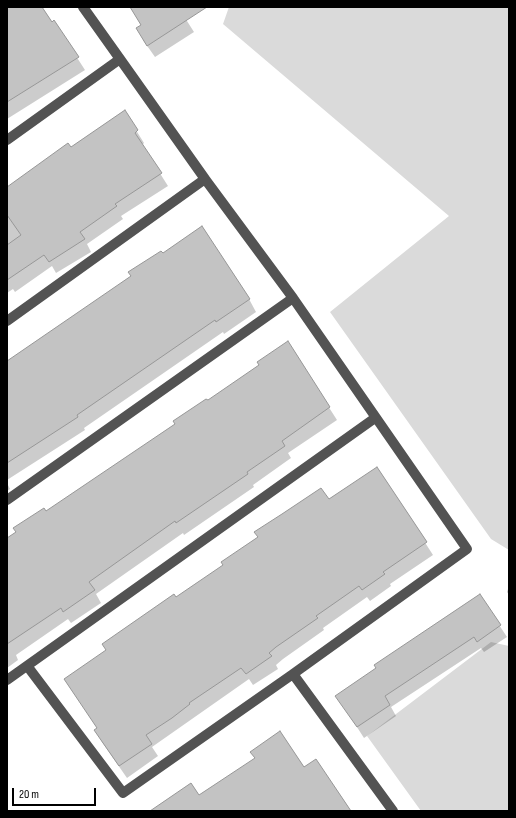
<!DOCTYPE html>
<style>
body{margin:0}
#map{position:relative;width:516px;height:818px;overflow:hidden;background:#fff;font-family:"Sofia Sans Condensed",sans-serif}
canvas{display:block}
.frame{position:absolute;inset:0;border:8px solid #000;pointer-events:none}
.scale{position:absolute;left:12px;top:788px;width:84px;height:18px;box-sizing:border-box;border:2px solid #000;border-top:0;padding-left:5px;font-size:12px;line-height:14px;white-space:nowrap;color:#000;-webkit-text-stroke:3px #fff;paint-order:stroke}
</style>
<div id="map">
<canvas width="516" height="818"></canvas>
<div class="frame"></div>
<div class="scale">20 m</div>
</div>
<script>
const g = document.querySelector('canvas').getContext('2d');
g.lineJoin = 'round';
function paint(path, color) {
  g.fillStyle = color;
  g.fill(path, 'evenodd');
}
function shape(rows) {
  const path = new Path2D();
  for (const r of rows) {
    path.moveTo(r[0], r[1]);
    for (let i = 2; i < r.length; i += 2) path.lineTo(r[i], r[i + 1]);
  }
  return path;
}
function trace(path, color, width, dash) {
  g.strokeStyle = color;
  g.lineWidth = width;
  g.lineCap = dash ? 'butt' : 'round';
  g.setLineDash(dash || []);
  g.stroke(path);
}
paint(shape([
 [229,7,509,7,509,550,491,539,330,312,449,216,223,24],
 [491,642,509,646,509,811,421,811,367,736]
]), '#dadada');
paint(shape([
 [7,7,41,7,52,23,54,22,85,70,7,119],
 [130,7,185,7,180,10,194,32,155,57,143,40,142,26],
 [124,111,144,143,142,145,168,186,121,216,123,219,87,244,91,252,56,273,52,266,15,292,13,289,7,293,7,188,68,144,70,148],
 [249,299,256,312,224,334,223,332,84,428,85,430,7,480,7,368],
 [287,342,337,420,288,453,291,458,253,485,254,487,184,535,183,533,96,594,101,603,71,623,68,619,16,655,18,660,7,668,7,539,176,425,260,365],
 [377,468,433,555,390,584,391,586,370,601,367,597,323,628,324,630,283,659,276,665,278,669,253,685,249,679,152,747,158,756,127,778,102,742,95,730,98,729,65,679,107,651,176,599],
 [7,483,10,489,7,491],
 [509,586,509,595,507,592],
 [480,596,507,637,484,652,481,648,391,707,396,716,364,738,337,696]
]), '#0003');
const building = shape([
 [7,7,42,7,52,22,54,20,79,57,7,102,7,7],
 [130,7,207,7,147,46,136,28,141,25,130,7],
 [125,110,138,130,135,133,162,173,115,204,117,206,80,232,85,239,49,262,44,255,7,280,7,245,21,235,7,215,7,187,68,143,71,147,125,110],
 [202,226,250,299,216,322,215,320,77,415,78,417,7,463,7,361,131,276,128,272,161,251,163,253,202,226],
 [288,341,330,407,282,441,285,446,247,472,248,474,176,523,175,521,89,582,95,590,63,612,61,608,7,644,7,538,16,532,13,528,44,508,46,511,175,424,173,421,206,399,208,400,259,365,257,362,288,341],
 [377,467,427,542,383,572,385,574,362,590,359,586,316,616,318,618,276,647,269,653,272,656,246,674,241,668,189,703,190,704,172,718,146,735,152,744,119,766,94,730,97,728,64,679,106,650,102,644,174,594,176,597,223,565,221,562,258,537,254,532,282,514,321,488,329,499,377,467],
 [480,594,501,625,477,642,474,637,385,696,390,705,357,727,335,696,376,668,374,665,480,594],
 [280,731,304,767,316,759,351,811,150,811,191,783,199,795,255,758,250,752,280,731]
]);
paint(building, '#c3c3c3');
trace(building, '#979797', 1);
trace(shape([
 [83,7,120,59],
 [7,140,120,59,205,179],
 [7,321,205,179,293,298,467,549,293,674],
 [7,500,293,298],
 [28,667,123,793,293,674,393,811],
 [7,680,375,418]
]), '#535353', 10);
</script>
